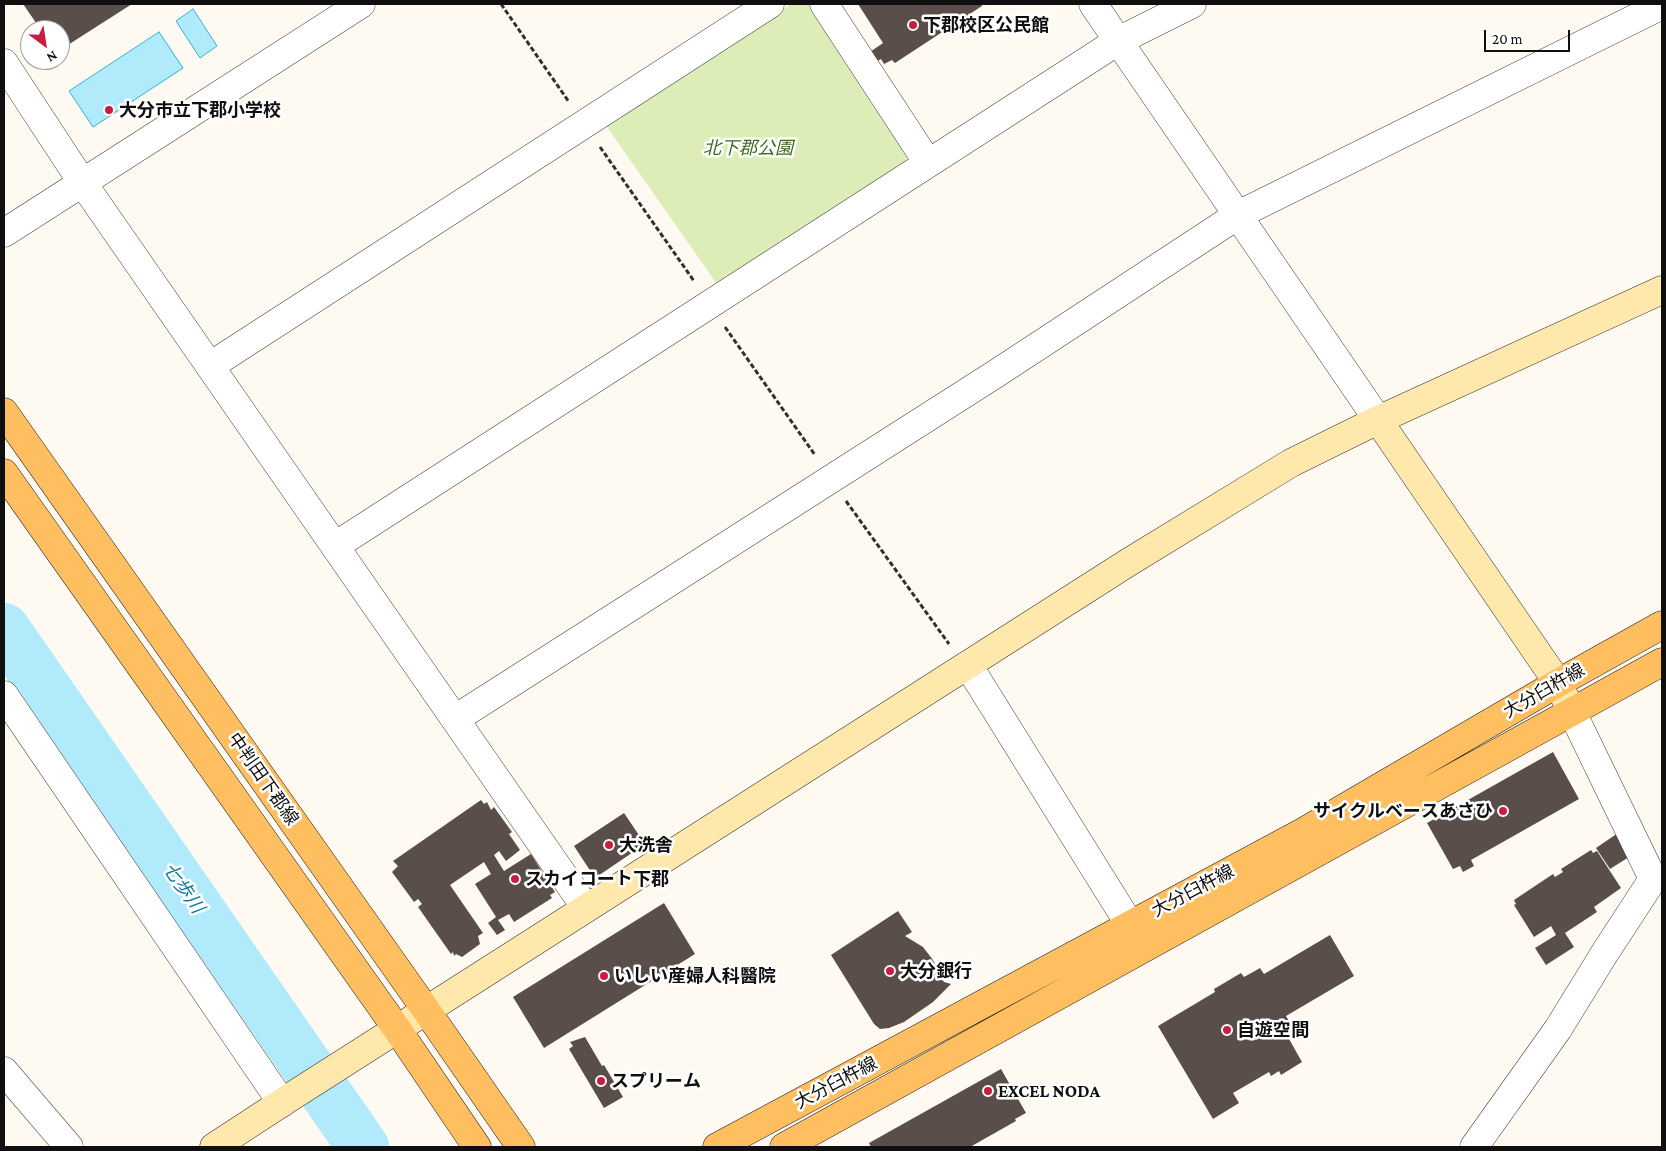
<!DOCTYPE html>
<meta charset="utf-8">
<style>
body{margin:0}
#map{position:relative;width:1666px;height:1151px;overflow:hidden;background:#fffaf1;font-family:"Crimson Pro",serif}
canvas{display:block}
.frame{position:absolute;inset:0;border:5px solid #0f0f0f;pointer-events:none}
.north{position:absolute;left:20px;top:20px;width:50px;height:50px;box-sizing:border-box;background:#fff;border:1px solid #9f9f9f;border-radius:50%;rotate:149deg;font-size:14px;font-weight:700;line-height:20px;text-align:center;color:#0f0f0f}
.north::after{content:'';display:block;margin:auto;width:18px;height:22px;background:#ca1c41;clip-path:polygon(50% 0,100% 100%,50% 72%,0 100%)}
.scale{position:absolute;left:1484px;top:30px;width:86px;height:22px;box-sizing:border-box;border:2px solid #0f0f0f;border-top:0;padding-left:6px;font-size:15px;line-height:18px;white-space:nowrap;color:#0f0f0f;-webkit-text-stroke:4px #fff;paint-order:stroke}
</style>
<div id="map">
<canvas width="1666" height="1151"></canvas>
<div class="frame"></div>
<div class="north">N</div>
<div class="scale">20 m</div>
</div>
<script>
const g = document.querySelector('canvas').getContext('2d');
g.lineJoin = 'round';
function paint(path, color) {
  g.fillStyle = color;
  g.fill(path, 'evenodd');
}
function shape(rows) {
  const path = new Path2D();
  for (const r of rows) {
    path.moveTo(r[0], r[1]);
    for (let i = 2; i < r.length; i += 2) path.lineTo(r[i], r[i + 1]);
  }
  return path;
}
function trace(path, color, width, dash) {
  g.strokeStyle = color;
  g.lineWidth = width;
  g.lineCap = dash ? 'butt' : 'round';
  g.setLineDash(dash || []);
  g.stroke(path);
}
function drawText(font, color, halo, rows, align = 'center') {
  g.font = font + ' "Crimson Pro","Noto Sans JP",serif';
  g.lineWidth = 5;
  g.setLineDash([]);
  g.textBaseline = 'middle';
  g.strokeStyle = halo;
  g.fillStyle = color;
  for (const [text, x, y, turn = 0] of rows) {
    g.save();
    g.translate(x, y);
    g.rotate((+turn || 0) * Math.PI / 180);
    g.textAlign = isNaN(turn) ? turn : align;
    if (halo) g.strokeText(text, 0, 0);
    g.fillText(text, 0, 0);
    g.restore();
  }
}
paint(shape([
 [791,4,815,4,908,148,906,161,717,284,605,124]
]), '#dcedb7');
const water = shape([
 [193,9,217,46,200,58,176,21,193,9],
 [159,32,183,68,93,127,69,91,159,32]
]);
paint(water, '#b1ebfb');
trace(water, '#33b0d7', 1);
trace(shape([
 [4,629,363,1147]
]), '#b1ebfb', 52);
paint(shape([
 [23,4,132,4,60,50,60,30,41,30],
 [858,4,981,4,982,6,895,63,892,60,884,64,881,59,876,62,870,52,883,43],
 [1553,752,1579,799,1471,860,1474,866,1463,872,1460,866,1453,869,1427,823],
 [481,800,484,804,487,802,491,810,494,807,512,832,509,834,520,850,506,861,499,851,494,855,504,871,531,854,555,892,550,895,552,898,514,922,509,914,498,920,505,930,497,935,488,923,496,917,475,884,491,874,484,862,450,885,483,933,478,936,480,944,462,957,456,954,454,956,453,952,451,954,418,907,422,904,418,899,414,902,392,872,398,866,393,861],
 [624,813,645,844,595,878,574,846],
 [1618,833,1629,857,1610,869,1596,848],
 [1591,850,1593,853,1597,851,1621,888,1594,907,1597,912,1565,933,1574,947,1546,965,1535,948,1556,935,1551,926,1534,937,1514,905,1516,904,1514,900,1553,874,1555,877,1563,872,1561,869],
 [664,903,695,954,544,1048,513,997],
 [898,911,912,932,905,936,923,947,933,960,944,982,951,984,933,1002,904,1022,889,1028,880,1029,874,1024,831,955],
 [1330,935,1354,976,1286,1016,1297,1035,1289,1039,1302,1062,1281,1075,1279,1071,1271,1076,1269,1072,1233,1093,1239,1103,1213,1119,1158,1026,1215,992,1214,989,1241,973,1244,977,1260,968,1264,974],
 [585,1037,602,1066,604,1065,623,1097,604,1108,569,1049,573,1046,570,1042],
 [1001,1069,1026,1113,1015,1119,1016,1121,970,1147,871,1147,869,1143]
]), '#594e4a');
const street = shape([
 [824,4,928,163],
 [1093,4,1378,420],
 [4,63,82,182,586,908],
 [4,233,361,4],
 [210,366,770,4],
 [335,546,1118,41,1192,4],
 [968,665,1143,946],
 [4,695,282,1103],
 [455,719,997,373,1238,215,1662,5],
 [4,1071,69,1147],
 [1474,1147,1558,1029,1606,951,1653,879,1572,712]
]);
const secondary = shape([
 [1378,420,1558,683,1572,712],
 [214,1147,289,1098,1129,562,1291,463,1378,420,1662,290]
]);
const primary = shape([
 [4,412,426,1010,521,1147],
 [4,473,397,1029,477,1147],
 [717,1147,1303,832,1558,683,1662,625],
 [784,1147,1662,662]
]);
trace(street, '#424242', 29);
trace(secondary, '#313131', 29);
trace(primary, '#202020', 29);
trace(shape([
 [501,4,569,102],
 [600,147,694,281],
 [725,327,815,455],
 [846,501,949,644]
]), '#313131', 3, [5, 2.5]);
trace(street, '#fff', 28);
trace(secondary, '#ffe8ac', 28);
trace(primary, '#ffbf61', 28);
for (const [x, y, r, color] of [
 [913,25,5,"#ca1c41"],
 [109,110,5,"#ca1c41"],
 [1503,811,5,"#ca1c41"],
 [609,845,5,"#ca1c41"],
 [515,879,5,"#ca1c41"],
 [890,971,5,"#ca1c41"],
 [604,976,5,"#ca1c41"],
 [1227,1030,5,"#ca1c41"],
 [601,1081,5,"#ca1c41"],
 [988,1091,5,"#ca1c41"]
]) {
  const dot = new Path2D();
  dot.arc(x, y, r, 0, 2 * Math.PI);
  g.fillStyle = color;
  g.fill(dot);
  trace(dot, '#fff', 2);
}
drawText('bold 18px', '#0f0f0f', '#fff', [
 ["下郡校区公民館",923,25],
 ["大分市立下郡小学校",119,110],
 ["サイクルベースあさひ",1493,811,"right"],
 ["大洗舎",619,845],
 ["スカイコート下郡",525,879],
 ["大分銀行",900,971],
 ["いしい産婦人科醫院",614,976],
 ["自遊空間",1237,1030],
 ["スプリーム",611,1081],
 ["EXCEL NODA",998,1091]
], 'left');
drawText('italic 18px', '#386c1a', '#fff', [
 ["北下郡公園",748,148]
]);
drawText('18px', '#0f0f0f', '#fff', [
 ["大分臼杵線",1544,691,-30],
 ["中判田下郡線",263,779,55],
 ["大分臼杵線",1193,891,-28],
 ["大分臼杵線",836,1083,-28]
]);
drawText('italic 19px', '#0e7aa3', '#fff', [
 ["七歩川",183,888,55]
]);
</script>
